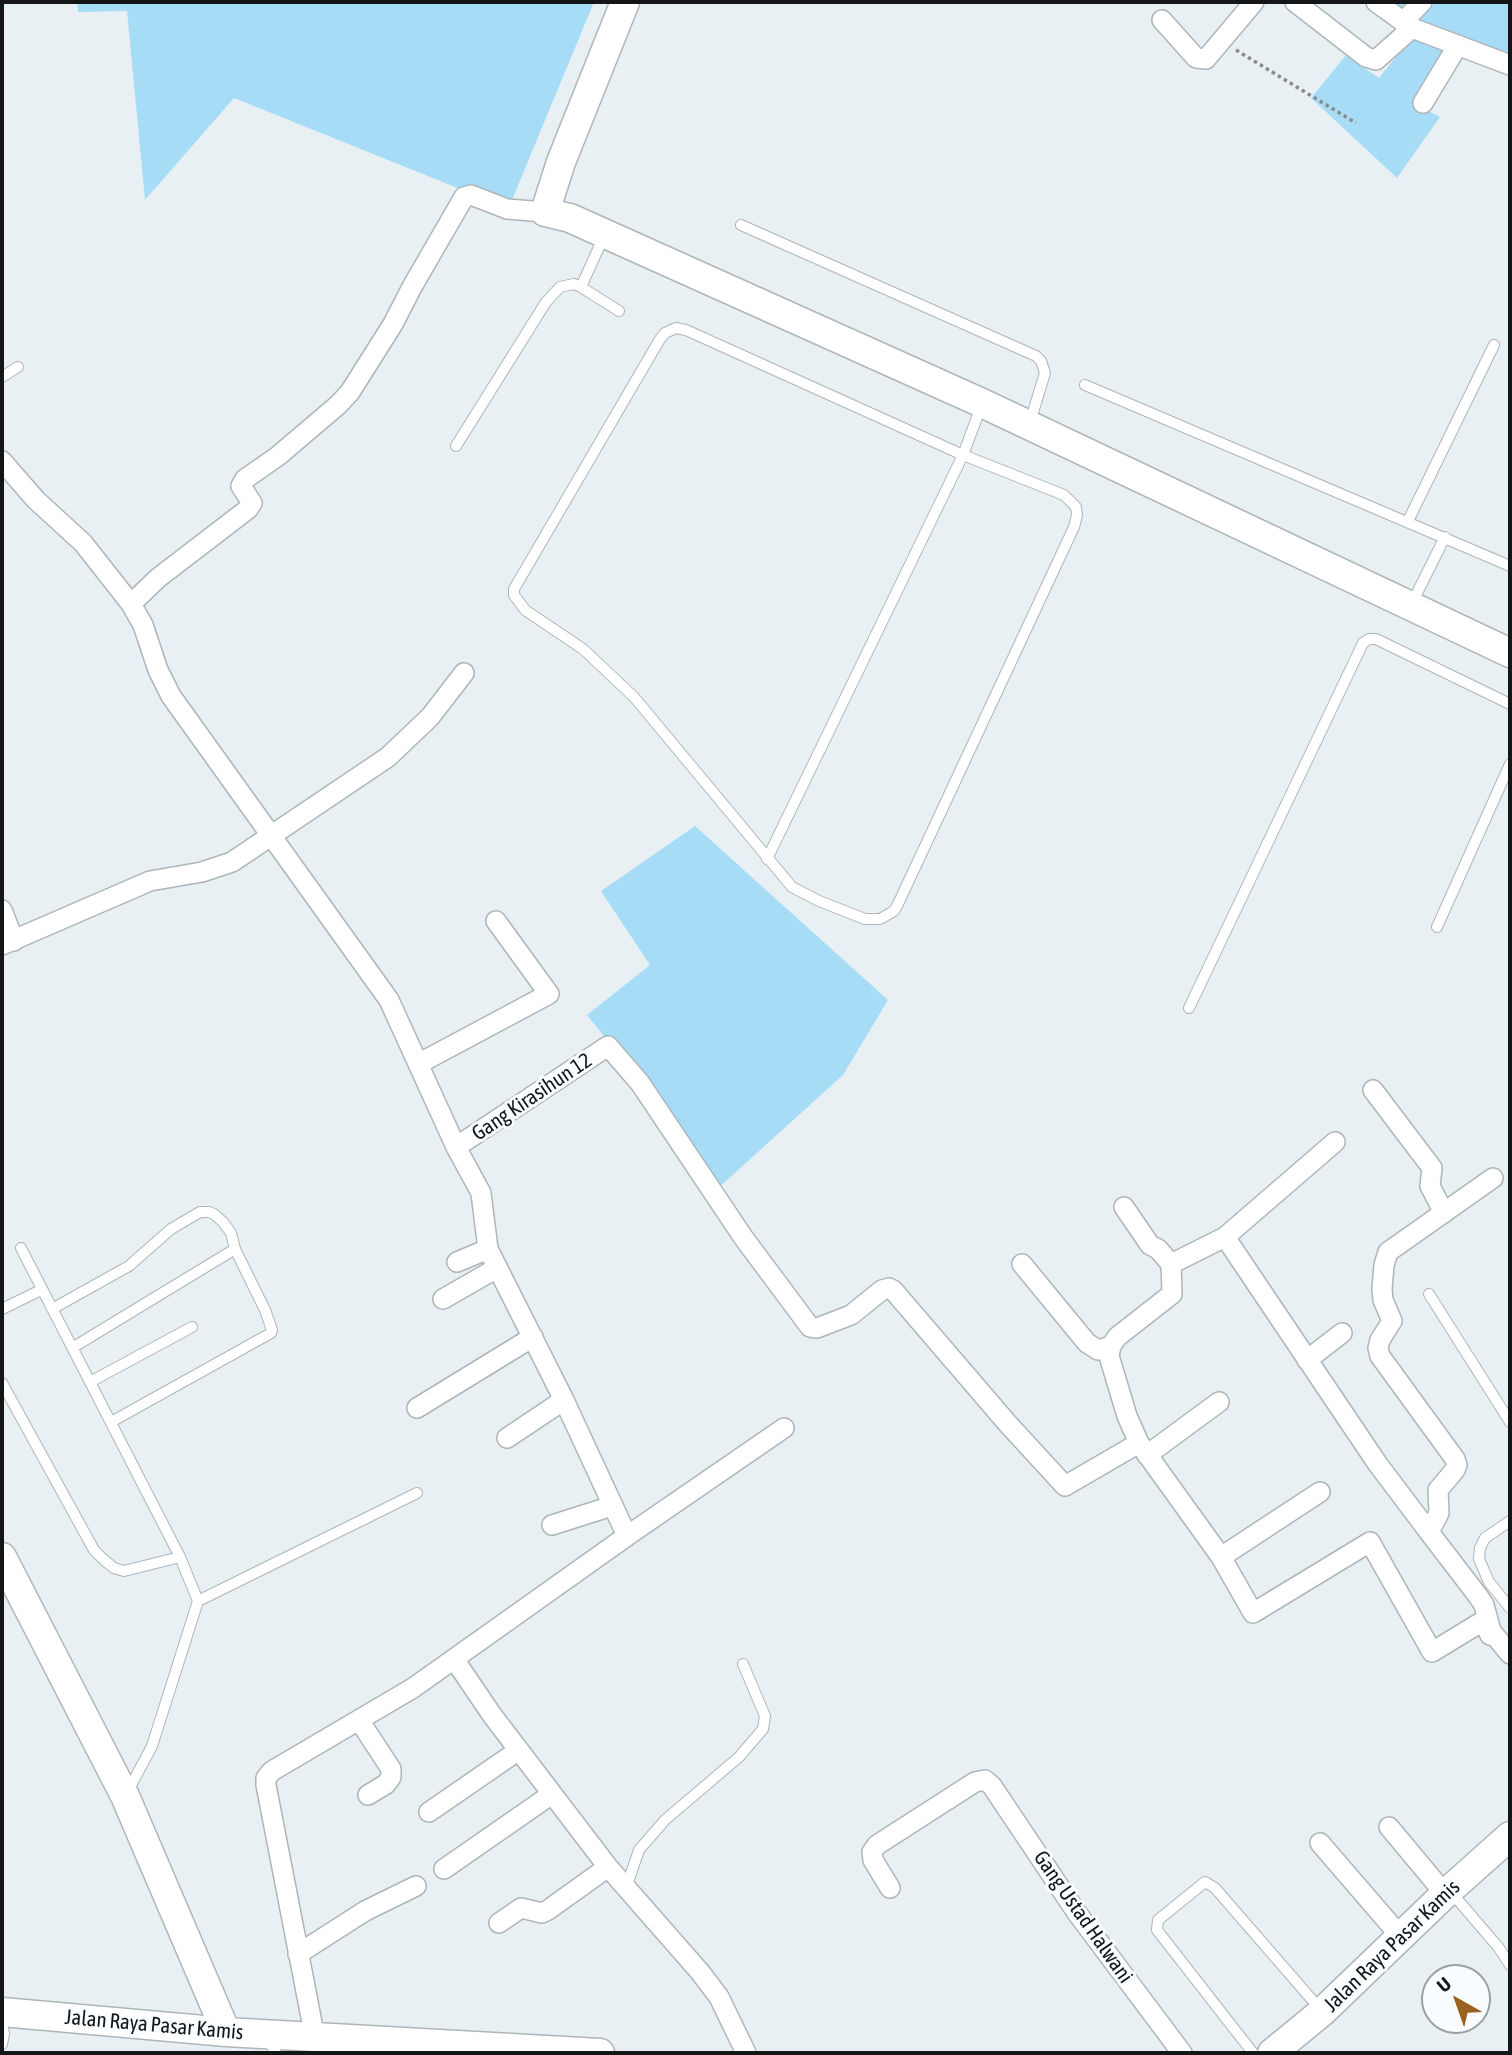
<!DOCTYPE html>
<style>
body{margin:0}
#map{position:relative;width:1512px;height:2055px;overflow:hidden;background:#e9f0f4;font-family:"Asap Condensed",sans-serif}
canvas{display:block}
.frame{position:absolute;inset:0;border:4px solid #131517;pointer-events:none}
.north{position:absolute;left:1421px;top:1964px;width:70px;height:70px;box-sizing:border-box;background:#f9fdff;border:2px solid #9da0a2;border-radius:50%;rotate:320deg;font-size:19px;font-weight:700;line-height:28px;text-align:center;color:#131517}
.north::after{content:'';display:block;margin:auto;width:24px;height:32px;background:#9b611f;clip-path:polygon(50% 0,100% 100%,50% 72%,0 100%)}
</style>
<div id="map">
<canvas width="1512" height="2055"></canvas>
<div class="frame"></div>
<div class="north">U</div>
</div>
<script>
const g = document.querySelector('canvas').getContext('2d');
g.lineJoin = 'round';
function paint(path, color) {
  g.fillStyle = color;
  g.fill(path, 'evenodd');
}
function shape(rows) {
  const path = new Path2D();
  for (const r of rows) {
    path.moveTo(r[0], r[1]);
    for (let i = 2; i < r.length; i += 2) path.lineTo(r[i], r[i + 1]);
  }
  return path;
}
function trace(path, color, width, dash) {
  g.strokeStyle = color;
  g.lineWidth = width;
  g.lineCap = dash ? 'butt' : 'round';
  g.setLineDash(dash || []);
  g.stroke(path);
}
function drawText(font, color, halo, rows, align = 'center') {
  g.font = font + ' "Asap Condensed",sans-serif';
  g.lineWidth = 6;
  g.setLineDash([]);
  g.textBaseline = 'middle';
  g.strokeStyle = halo;
  g.fillStyle = color;
  for (const [text, x, y, turn = 0] of rows) {
    g.save();
    g.translate(x, y);
    g.rotate((+turn || 0) * Math.PI / 180);
    g.textAlign = isNaN(turn) ? turn : align;
    if (halo) g.strokeText(text, 0, 0);
    g.fillText(text, 0, 0);
    g.restore();
  }
}
paint(shape([
 [77,2,594,2,507,212,470,193,234,98,145,200,127,11,78,12],
 [1374,2,1510,2,1510,68,1449,54,1415,104,1440,117,1397,178,1311,98,1346,55,1379,78,1414,34],
 [695,826,888,1000,843,1075,716,1190,642,1083,587,1015,650,965,601,891]
]), '#a7dcf7');
const lane = shape([
 [741,225,1036,356,1041,361,1045,373,1030,422],
 [581,287,604,236],
 [676,328,686,330,963,455,1064,495,1076,507,1077,515,1074,527,898,904,894,911,880,919,865,919,819,901,792,887,634,697,583,649,525,610,514,595,514,589,660,339,665,333,676,328],
 [2,377,18,367],
 [1085,385,1510,566],
 [456,446,546,302,560,287,574,284,581,287,619,311],
 [1408,521,1494,345],
 [1411,605,1445,537],
 [767,859,963,455,982,404],
 [1437,927,1510,764],
 [1189,1008,1363,643,1369,639,1376,639,1510,704],
 [21,1248,180,1557,198,1601],
 [1429,1294,1510,1422],
 [2,1309,41,1290],
 [52,1309,129,1266,171,1229,200,1212,209,1212,214,1214,223,1222,231,1233,235,1249,265,1310,272,1330,271,1333,111,1422],
 [72,1348,235,1249],
 [90,1382,192,1327],
 [2,1383,94,1550,104,1560,114,1568,124,1571,180,1557],
 [1510,1521,1485,1538,1480,1548,1479,1559,1489,1582,1510,1608],
 [127,1793,152,1746,198,1601,417,1493],
 [626,1888,639,1850,665,1820,739,1757,763,1729,765,1716,743,1664],
 [1451,1892,1499,1948,1510,1965],
 [2,2022,4,2034,2,2044],
 [267,2038,276,2053],
 [1253,2053,1157,1930,1158,1920,1205,1882,1215,1888,1320,2009]
]);
const street = shape([
 [1295,2,1366,57,1376,60,1412,28,1376,2],
 [1162,20,1196,58,1206,59,1254,2],
 [1403,22,1422,2],
 [1412,28,1510,65],
 [1423,103,1458,45],
 [2,461,36,500,83,543,131,604,143,625,158,670,171,696,389,1000,456,1147,481,1193,488,1249,564,1400,627,1536,784,1428],
 [131,604,158,578,248,509,252,503,241,486,245,479,278,456,338,405,350,392,393,324,412,287,464,197,471,195,507,209,545,212],
 [2,910,14,941],
 [2,945,150,881,202,872,232,862,388,757,430,717,464,673],
 [418,1064,549,994,496,921],
 [1373,1090,1432,1168,1430,1186,1444,1213],
 [456,1147,608,1046,640,1083,743,1237,810,1327,817,1328,851,1315,882,1290,889,1288,893,1290,1008,1424,1065,1486,1139,1443],
 [1493,1178,1388,1252,1384,1265,1382,1289,1383,1300,1392,1321,1380,1340,1378,1348,1380,1356,1455,1459,1457,1465,1455,1470,1438,1490,1439,1513,1429,1532,1478,1596,1484,1605,1491,1631,1510,1654],
 [1124,1207,1150,1245,1158,1249,1171,1264],
 [1225,1237,1377,1463,1429,1532],
 [457,1262,488,1249],
 [1022,1264,1087,1343,1098,1350,1111,1346],
 [443,1299,497,1268],
 [1307,1360,1342,1333],
 [417,1408,533,1337],
 [507,1438,564,1400],
 [1147,1455,1219,1402],
 [1320,1492,1221,1557,1139,1443,1127,1416,1109,1356,1111,1346,1117,1337,1172,1294,1171,1264,1225,1237,1335,1142],
 [552,1525,612,1506],
 [1221,1557,1253,1613,1370,1542,1432,1652,1483,1621,1490,1635],
 [454,1659,492,1715,608,1867,700,1972,719,1997,746,2053],
 [359,1720,391,1769,391,1777,386,1784,368,1795],
 [429,1812,519,1750],
 [1389,1827,1445,1894],
 [1320,1843,1401,1937],
 [444,1869,552,1794],
 [890,1888,873,1860,872,1852,877,1845,975,1782,985,1780,992,1786,1077,1913,1182,2053],
 [499,1923,521,1908,542,1913,548,1910,608,1867],
 [298,1954,365,1911,416,1886],
 [315,2038,266,1785,266,1778,272,1771,413,1688,627,1536]
]);
const secondary = shape([
 [625,2,561,162,545,212,570,218,982,403,1510,653],
 [2,1557,125,1796,226,2032],
 [2,2012,226,2032,600,2053],
 [1272,2053,1322,2012,1445,1894,1510,1836]
]);
trace(lane, '#aeb5b9', 12);
trace(street, '#aeb5b9', 22);
trace(secondary, '#aeb5b9', 31);
trace(shape([
 [1236,50,1356,123]
]), '#878c8f', 3.5, [3.5, 3.5]);
trace(lane, '#fff', 10);
trace(street, '#fff', 19);
trace(secondary, '#fff', 28);
drawText('21px', '#131517', '#f9fdff', [
 ["Gang Kirasihun 12",532,1097,-34],
 ["Gang Ustad Halwani",1083,1917,55],
 ["Jalan Raya Pasar Kamis",1392,1946,-44],
 ["Jalan Raya Pasar Kamis",154,2025,5]
]);
</script>
